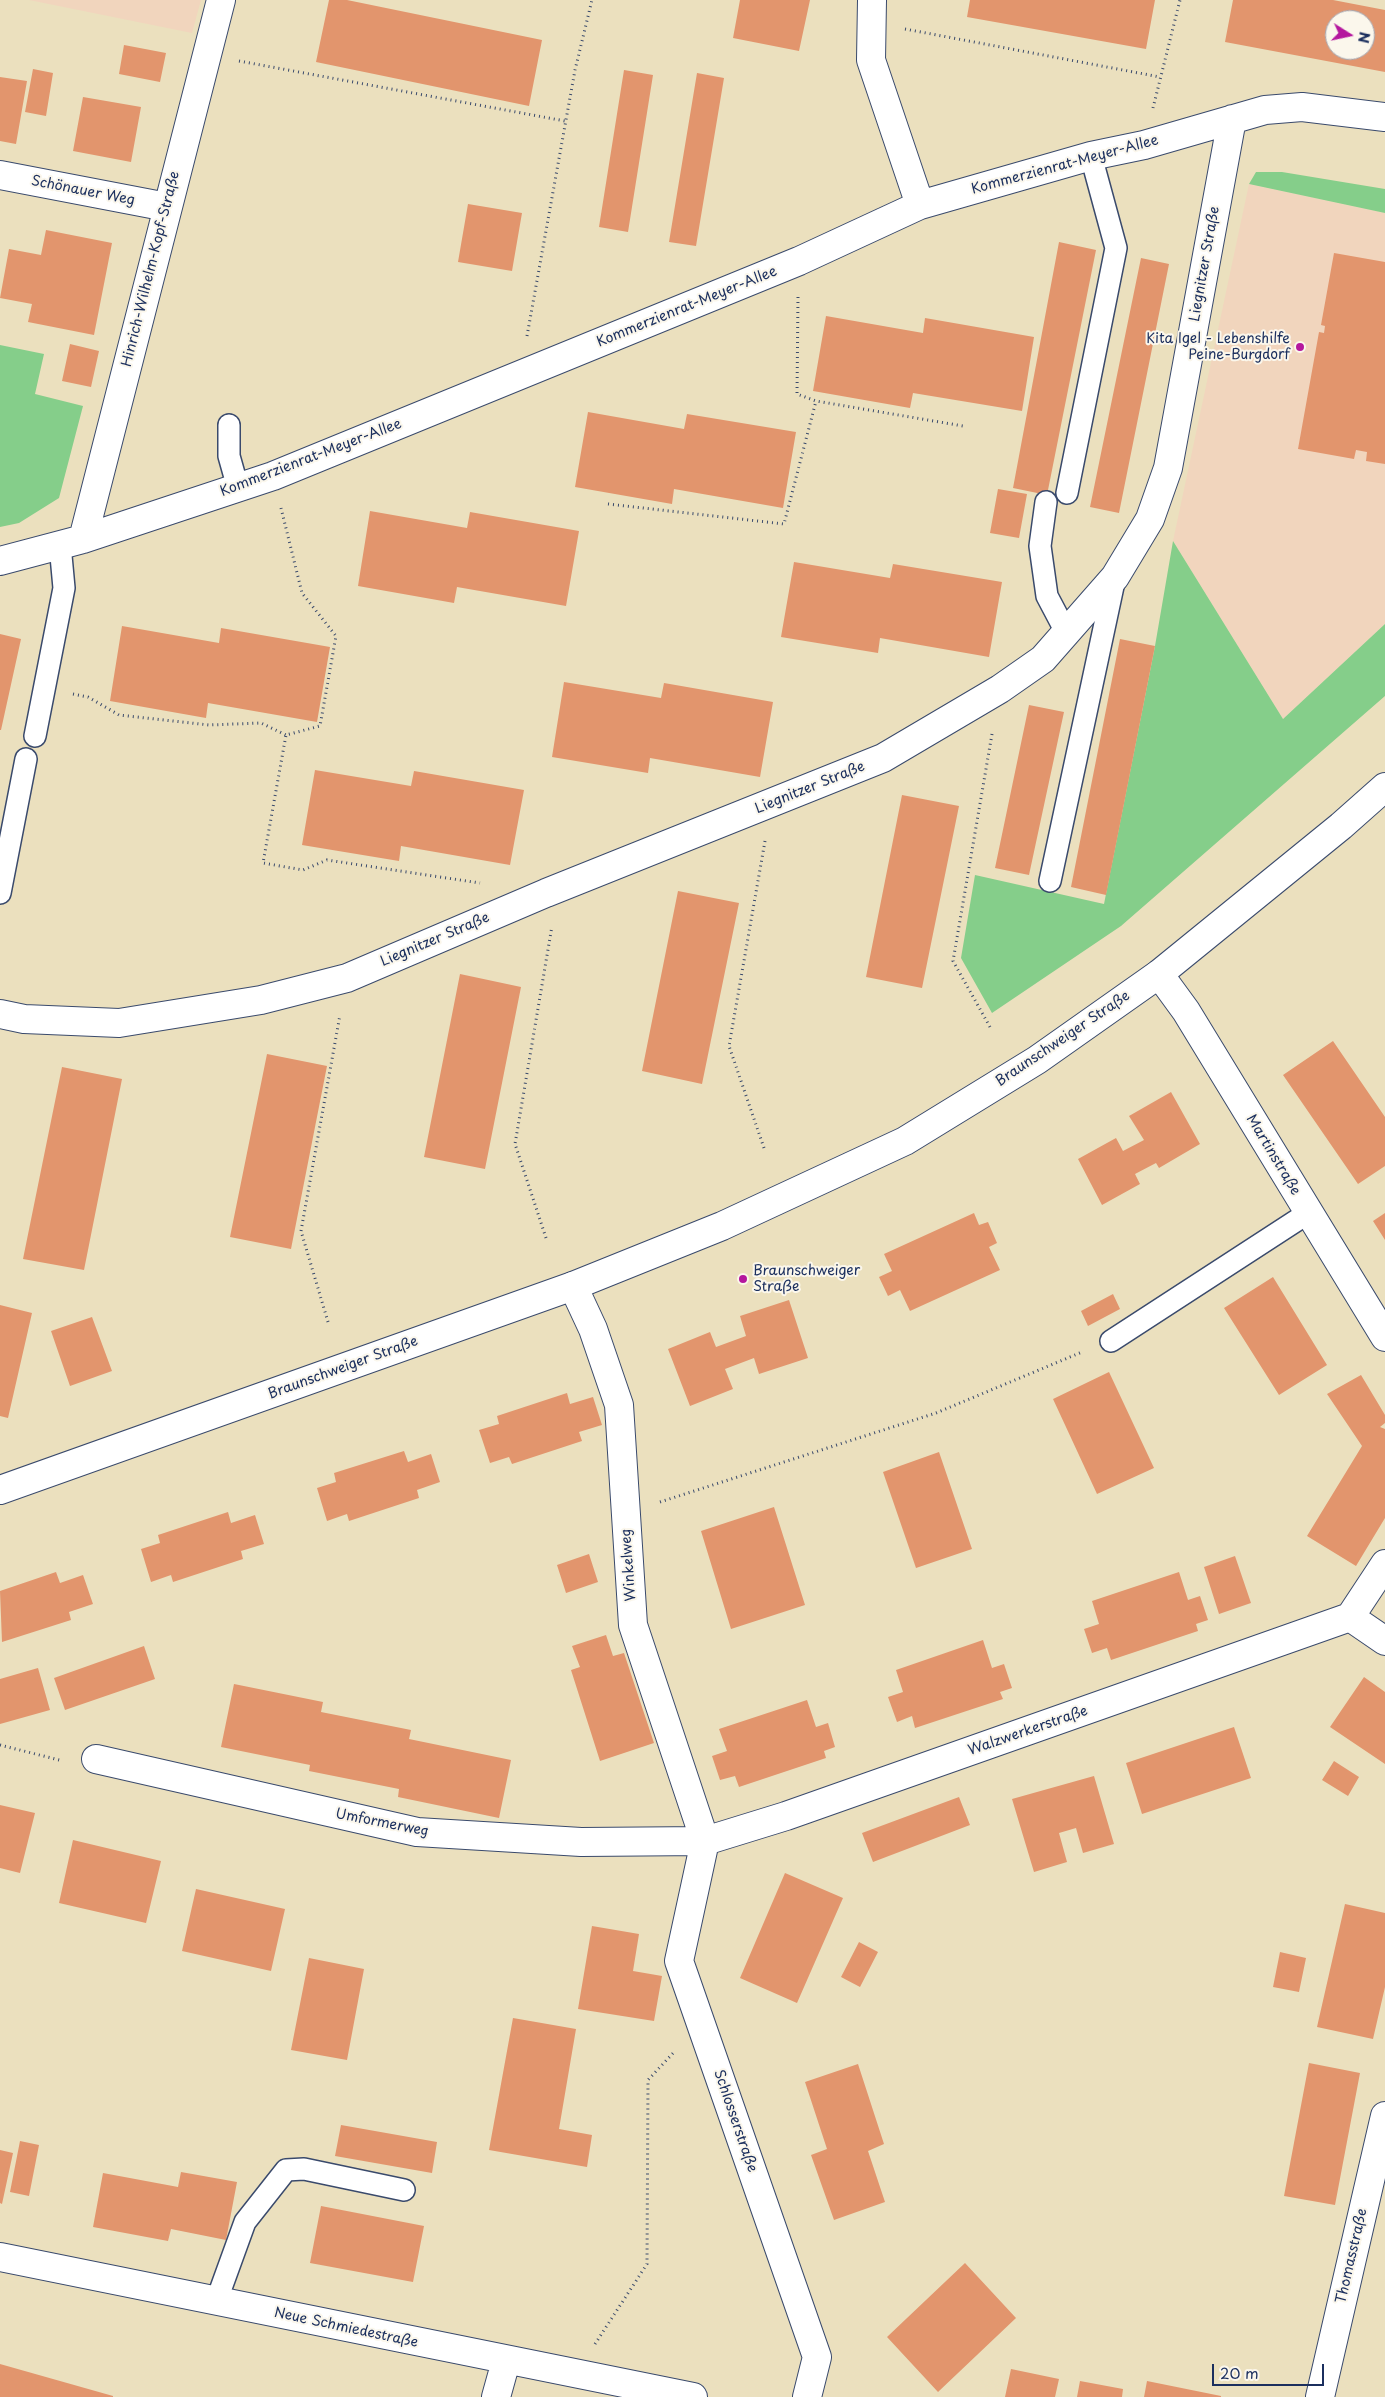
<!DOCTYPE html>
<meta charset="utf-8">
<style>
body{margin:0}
#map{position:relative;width:1385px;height:2397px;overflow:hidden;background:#ebe0be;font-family:"Playpen Sans",sans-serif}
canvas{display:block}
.north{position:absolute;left:1325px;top:10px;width:50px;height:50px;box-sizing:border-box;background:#fbf7ec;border:1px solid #a1a7b3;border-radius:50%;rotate:100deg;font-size:14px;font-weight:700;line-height:20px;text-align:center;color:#1b2f5e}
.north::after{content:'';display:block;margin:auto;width:18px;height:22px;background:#b5179e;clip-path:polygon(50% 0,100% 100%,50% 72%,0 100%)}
.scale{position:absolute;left:1212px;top:2364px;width:112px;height:22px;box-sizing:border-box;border:2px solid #1b2f5e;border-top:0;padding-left:6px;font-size:15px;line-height:18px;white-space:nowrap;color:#1b2f5e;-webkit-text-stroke:4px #fbf7ec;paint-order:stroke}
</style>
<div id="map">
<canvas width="1385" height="2397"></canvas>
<div class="north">N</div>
<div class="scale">20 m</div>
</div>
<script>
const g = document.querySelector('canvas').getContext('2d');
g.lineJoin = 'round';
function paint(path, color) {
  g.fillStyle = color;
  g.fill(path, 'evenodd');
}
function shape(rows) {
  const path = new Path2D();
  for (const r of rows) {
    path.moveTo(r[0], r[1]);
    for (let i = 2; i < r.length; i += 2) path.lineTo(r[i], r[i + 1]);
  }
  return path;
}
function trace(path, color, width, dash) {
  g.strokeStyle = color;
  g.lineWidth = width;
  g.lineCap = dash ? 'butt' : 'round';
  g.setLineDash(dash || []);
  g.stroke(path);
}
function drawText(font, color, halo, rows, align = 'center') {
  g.font = font + ' "Playpen Sans",sans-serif';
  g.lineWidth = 4;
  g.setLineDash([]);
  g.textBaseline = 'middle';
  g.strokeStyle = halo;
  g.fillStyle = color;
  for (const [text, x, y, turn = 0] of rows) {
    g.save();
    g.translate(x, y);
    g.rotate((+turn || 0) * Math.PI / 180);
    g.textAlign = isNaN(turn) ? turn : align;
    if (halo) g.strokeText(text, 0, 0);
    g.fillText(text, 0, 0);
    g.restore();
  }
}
paint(shape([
 [29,0,201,0,192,33],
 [1249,184,1385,213,1385,624,1283,719,1173,541]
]), '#f1d5bd');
paint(shape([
 [1256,172,1282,172,1385,189,1385,213,1249,184],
 [0,345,44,354,35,394,83,406,59,498,19,523,0,527],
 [1173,541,1283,719,1385,624,1385,696,1121,926,992,1013,961,958,975,875,1104,904,1155,646]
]), '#85ce8a');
paint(shape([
 [329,0,347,0,542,40,529,106,316,62],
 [740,0,810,0,799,51,733,38],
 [970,0,1155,0,1146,49,967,17],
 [1233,0,1333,0,1385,10,1385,72,1225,42],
 [1335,20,1365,20,1365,50,1335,50],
 [124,45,166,53,160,82,119,74],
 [33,69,53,73,46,116,25,112],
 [624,70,653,75,628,232,599,227],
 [697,73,724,78,696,246,669,242],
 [0,77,27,81,16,144,0,141],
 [83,97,141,107,131,162,73,151],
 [468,204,522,213,512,271,458,262],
 [46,230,112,243,94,335,28,322,32,304,0,298,9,249,41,255],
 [1059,242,1096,250,1047,495,1013,488],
 [1334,253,1385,262,1385,464,1366,461,1367,452,1356,450,1354,459,1298,449,1319,332,1324,333,1325,326,1321,325],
 [1141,258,1169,264,1119,513,1090,507],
 [826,316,923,333,925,318,1034,337,1022,411,913,393,910,408,813,391],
 [70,344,99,351,91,387,62,381],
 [588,412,684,429,687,414,796,432,783,508,674,489,672,504,575,487],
 [998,489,1027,494,1019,538,990,533],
 [370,511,467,528,470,512,579,531,566,606,457,587,454,603,358,586],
 [794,562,890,578,893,564,1002,582,989,657,880,638,878,653,781,637],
 [122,626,219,643,221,628,330,647,317,722,208,703,206,718,110,701],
 [0,634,21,639,1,730,0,730],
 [1120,639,1155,646,1106,895,1071,887],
 [564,682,661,698,664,683,773,702,760,777,650,758,648,773,552,757],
 [1029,705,1064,712,1029,875,995,868],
 [315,770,411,786,414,771,524,790,510,865,401,846,399,861,302,845],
 [902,795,959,806,922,988,866,977],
 [678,891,739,903,702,1084,642,1071],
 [460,974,521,987,485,1169,424,1157],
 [1333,1041,1385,1117,1385,1166,1358,1184,1283,1075],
 [267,1054,327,1066,291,1249,230,1237],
 [62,1067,122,1079,84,1270,23,1259],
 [1171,1092,1200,1144,1159,1168,1156,1163,1135,1174,1140,1184,1102,1205,1078,1159,1116,1138,1123,1151,1144,1140,1129,1116],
 [974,1213,979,1225,988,1222,997,1243,989,1247,1000,1270,910,1311,900,1290,888,1296,879,1277,892,1271,884,1254],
 [1385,1213,1385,1240,1373,1221],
 [1273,1277,1327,1365,1279,1395,1224,1308],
 [1113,1294,1120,1309,1088,1326,1081,1311],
 [789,1300,808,1358,759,1374,754,1358,725,1369,733,1389,690,1406,668,1349,710,1332,716,1347,746,1336,740,1316],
 [0,1305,32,1313,8,1418,0,1416],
 [92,1317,112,1371,70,1386,51,1331],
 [1109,1372,1154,1468,1097,1494,1053,1399],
 [1361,1375,1385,1415,1385,1423,1380,1427,1385,1429,1385,1518,1356,1566,1307,1536,1362,1446,1327,1394],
 [567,1393,570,1404,593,1397,602,1425,579,1432,582,1441,512,1464,509,1457,490,1463,479,1430,499,1424,497,1416],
 [404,1451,408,1462,431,1454,440,1482,417,1490,419,1498,349,1521,347,1514,327,1521,317,1488,336,1482,334,1473],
 [939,1452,972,1549,916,1568,883,1472],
 [774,1507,805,1605,731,1629,701,1531],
 [228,1512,231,1523,255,1515,264,1544,241,1551,243,1559,173,1582,171,1575,151,1582,141,1549,160,1543,158,1535],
 [589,1554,598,1582,566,1593,557,1565],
 [1235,1556,1251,1603,1219,1614,1204,1567],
 [56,1572,60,1583,83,1575,93,1604,69,1612,71,1620,2,1642,0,1591],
 [1179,1572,1188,1600,1200,1596,1208,1620,1196,1624,1198,1631,1111,1660,1107,1648,1092,1653,1084,1629,1099,1624,1092,1601],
 [606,1635,613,1656,624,1653,654,1743,600,1761,571,1670,580,1667,572,1646],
 [983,1640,992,1668,1004,1664,1012,1688,1000,1692,1003,1699,915,1728,912,1716,897,1722,888,1697,903,1692,896,1670],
 [144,1646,155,1679,65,1710,54,1678],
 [38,1668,50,1710,0,1724,0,1679],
 [1364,1677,1385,1692,1385,1764,1330,1727],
 [234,1684,323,1702,321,1712,411,1730,409,1739,511,1760,499,1818,398,1797,399,1789,309,1771,310,1765,221,1747],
 [807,1700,816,1727,828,1723,835,1747,824,1751,826,1758,739,1787,735,1776,720,1780,712,1756,727,1751,719,1729],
 [1234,1727,1251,1778,1142,1814,1126,1763],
 [1334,1761,1359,1777,1348,1796,1322,1780],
 [1094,1776,1114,1844,1083,1853,1076,1828,1059,1833,1067,1862,1034,1872,1012,1799],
 [959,1797,970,1825,873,1862,862,1833],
 [0,1805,35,1813,20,1873,0,1868],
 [73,1840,161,1861,146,1923,59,1903],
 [785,1873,843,1898,797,2003,740,1978],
 [196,1889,285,1909,271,1971,182,1951],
 [1345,1904,1385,1913,1385,1987,1373,2039,1317,2027],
 [592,1926,639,1934,633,1971,662,1976,654,2021,578,2009],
 [859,1942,878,1952,860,1987,841,1977],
 [1280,1952,1306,1958,1299,1992,1273,1987],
 [309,1958,364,1969,347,2060,291,2050],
 [513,2018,576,2029,559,2129,592,2135,587,2167,489,2150],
 [1309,2063,1360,2073,1335,2205,1284,2196],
 [858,2064,884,2144,868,2151,885,2202,834,2220,811,2155,827,2149,805,2082],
 [341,2125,437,2142,432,2173,335,2156],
 [20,2141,39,2145,29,2196,10,2192],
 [0,2150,13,2153,2,2204,0,2203],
 [181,2172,237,2182,226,2240,171,2229,168,2241,93,2227,103,2173,178,2187],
 [321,2206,424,2226,413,2282,310,2263],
 [965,2263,1016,2318,938,2392,887,2337],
 [0,2364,113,2396,113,2397,0,2397],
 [1011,2369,1059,2379,1055,2397,1005,2397],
 [1080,2381,1123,2389,1122,2397,1077,2397],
 [1147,2381,1221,2396,1221,2397,1144,2397]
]), '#e2956d');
const service = shape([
 [229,425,229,456,238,488],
 [1067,493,1116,248,1091,156],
 [1046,502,1040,546,1047,596,1066,632],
 [35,736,64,588,60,545],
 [1050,881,1115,577],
 [0,893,26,759],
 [1111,1341,1308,1213],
 [216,2302,245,2222,286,2170,304,2169,404,2190]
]);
const minor = shape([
 [872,0,871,60,920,205],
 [0,175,167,207],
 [83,539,221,0],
 [0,561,83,539,273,476,799,261,920,205,1091,156,1144,145,1265,110,1302,107,1385,117],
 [1159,974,1186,1011,1385,1337],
 [0,1014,24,1019,119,1023,261,1000,347,978,546,893,883,758,1000,689,1043,659,1115,577,1150,519,1168,468,1232,119],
 [573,1286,593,1329,619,1405,633,1625,705,1841],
 [1350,1617,1385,1641],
 [96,1759,417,1832,581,1842,705,1841,786,1816,1350,1617,1385,1564],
 [705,1841,679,1961,817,2357,807,2397],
 [0,2257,693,2397],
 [496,2397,506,2361],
 [1320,2397,1385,2116]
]);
const tertiary = shape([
 [0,1490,573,1286,722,1226,905,1141,1037,1060,1159,974,1341,826,1385,787]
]);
trace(service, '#3a4a6c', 24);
trace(minor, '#3a4a6c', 30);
trace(tertiary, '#3a4a6c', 30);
trace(shape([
 [905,29,1160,77],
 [239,61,565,121],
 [1153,108,1180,0],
 [798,297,797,394,816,401,963,426],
 [527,336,575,70,592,0],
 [608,504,784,524,816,401],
 [281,508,302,593,336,636,320,726,286,735,263,863,303,870,327,860,480,883],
 [73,694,88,697,119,715,209,725,261,723,286,735],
 [990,1027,953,961,992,734],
 [764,1148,729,1046,765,841],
 [546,1238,515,1144,552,926],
 [328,1322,301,1231,340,1015],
 [660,1502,936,1413,1082,1352],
 [0,1745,63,1761],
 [595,2344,647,2264,648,2080,675,2051]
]), '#3a4a6c', 3, [1, 4]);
trace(service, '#fff', 21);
trace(minor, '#fff', 28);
trace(tertiary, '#fff', 28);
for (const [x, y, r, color] of [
 [1300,347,5,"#b5179e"],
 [743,1279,5,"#b5179e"]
]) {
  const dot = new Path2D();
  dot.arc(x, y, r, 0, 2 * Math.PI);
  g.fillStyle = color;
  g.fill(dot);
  trace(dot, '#fbf7ec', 2);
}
drawText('14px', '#1b2f5e', '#fbf7ec', [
 ["Kommerzienrat-Meyer-Allee",1065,165,-15],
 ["Schönauer Weg",83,191,11],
 ["Liegnitzer Straße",1205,264,-80],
 ["Hinrich-Wilhelm-Kopf-Straße",151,269,-76],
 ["Kommerzienrat-Meyer-Allee",687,307,-22],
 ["Kommerzienrat-Meyer-Allee",311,458,-21],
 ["Liegnitzer Straße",810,788,-22],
 ["Liegnitzer Straße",435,940,-23],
 ["Braunschweiger Straße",1063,1039,-34],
 ["Martinstraße",1273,1155,59],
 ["Braunschweiger Straße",343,1368,-20],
 ["Winkelweg",629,1565,-94],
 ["Walzwerkerstraße",1028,1731,-19],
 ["Umformerweg",382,1823,11],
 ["Schlosserstraße",735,2121,71],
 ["Thomasstraße",1352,2256,-77],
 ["Neue Schmiedestraße",346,2328,12]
]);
drawText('14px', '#1b2f5e', '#fbf7ec', [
 ["Kita Igel - Lebenshilfe",1290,339],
 ["Peine-Burgdorf",1290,355],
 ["Braunschweiger",753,1271,"left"],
 ["Straße",753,1287,"left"]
], 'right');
</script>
